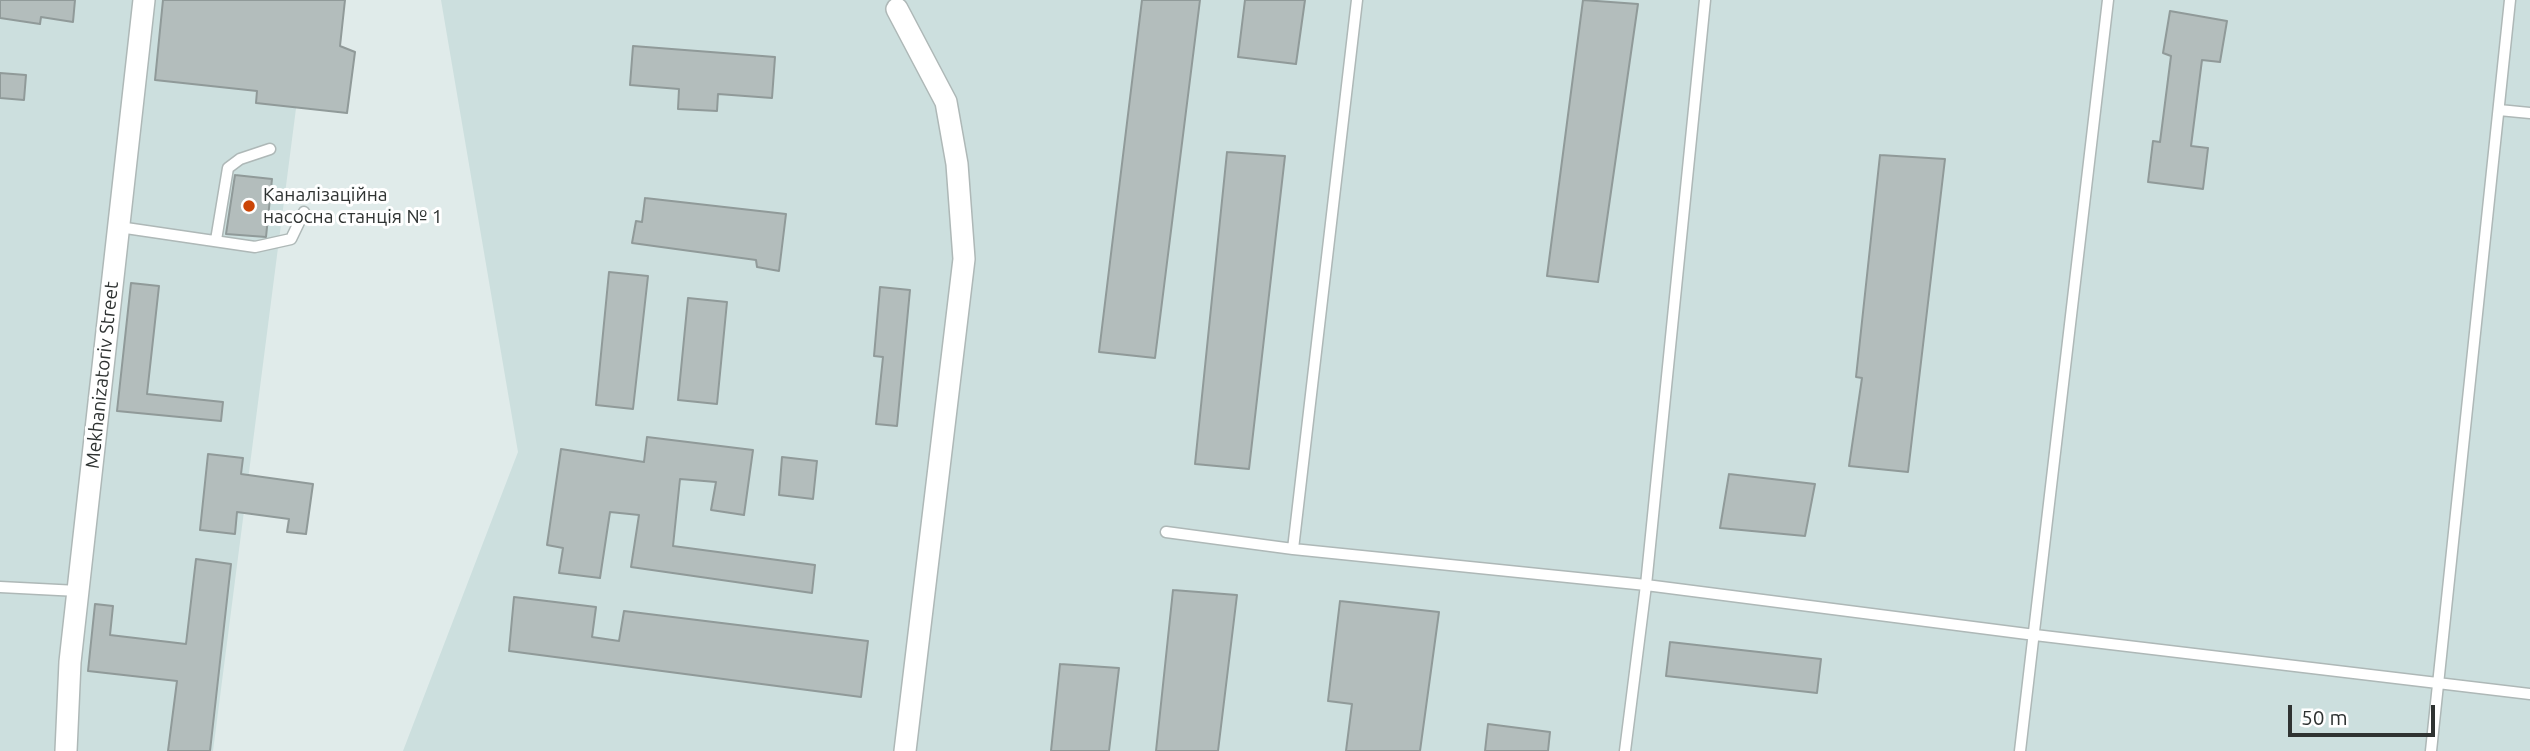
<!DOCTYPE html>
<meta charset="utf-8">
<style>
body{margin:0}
#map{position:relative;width:2530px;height:751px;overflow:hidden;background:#e0ebea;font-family:Ubuntu,sans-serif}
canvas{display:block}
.scale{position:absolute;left:2288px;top:705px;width:147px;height:32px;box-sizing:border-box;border:4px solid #2f3332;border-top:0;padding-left:9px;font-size:21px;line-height:24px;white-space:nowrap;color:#2f3332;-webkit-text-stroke:5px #fff;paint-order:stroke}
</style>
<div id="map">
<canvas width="2530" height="751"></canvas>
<div class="scale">50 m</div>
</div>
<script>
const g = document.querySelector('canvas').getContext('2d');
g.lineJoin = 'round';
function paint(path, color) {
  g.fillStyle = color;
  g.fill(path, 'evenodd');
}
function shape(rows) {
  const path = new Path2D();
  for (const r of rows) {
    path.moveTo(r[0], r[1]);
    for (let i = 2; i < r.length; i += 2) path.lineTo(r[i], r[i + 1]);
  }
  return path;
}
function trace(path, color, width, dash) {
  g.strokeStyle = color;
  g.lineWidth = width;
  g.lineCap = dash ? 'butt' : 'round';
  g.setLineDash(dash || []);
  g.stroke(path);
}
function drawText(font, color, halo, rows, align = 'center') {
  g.font = font + ' Ubuntu,sans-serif';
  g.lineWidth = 6;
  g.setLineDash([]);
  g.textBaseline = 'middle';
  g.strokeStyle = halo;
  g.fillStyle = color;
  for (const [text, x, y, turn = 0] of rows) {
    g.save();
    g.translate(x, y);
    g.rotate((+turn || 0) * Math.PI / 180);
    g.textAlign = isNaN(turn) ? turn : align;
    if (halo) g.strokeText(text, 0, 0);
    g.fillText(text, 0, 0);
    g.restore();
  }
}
paint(shape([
 [0,0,310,0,213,751,0,751],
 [441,0,2530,0,2530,751,403,751,518,452]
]), '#ccdfde');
const building = shape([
 [0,0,75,0,73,22,41,17,40,24,0,18,0,0],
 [163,0,345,0,340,46,355,52,347,113,256,103,257,91,155,80,163,0],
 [1142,0,1200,0,1155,358,1099,352,1142,0],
 [1245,0,1305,0,1296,64,1238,57,1245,0],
 [1583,0,1638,4,1598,282,1547,276,1583,0],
 [2170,11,2227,21,2220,62,2202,60,2191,146,2208,148,2203,189,2148,182,2153,141,2160,142,2171,56,2163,53,2170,11],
 [633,46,775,57,772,98,718,94,717,111,678,109,679,89,630,85,633,46],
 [0,73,26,75,24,100,0,98,0,73],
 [1227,152,1285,156,1249,469,1195,464,1227,152],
 [1880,155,1945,159,1908,472,1849,466,1862,378,1856,377,1880,155],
 [235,175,272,179,266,237,226,234,235,175],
 [645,198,786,214,779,271,757,267,756,260,632,243,636,221,642,222,645,198],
 [609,272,648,276,633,409,596,405,609,272],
 [131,283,159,286,147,394,223,402,221,421,117,411,131,283],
 [880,287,910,290,897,426,876,424,883,357,874,356,880,287],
 [688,298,727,302,717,404,678,400,688,298],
 [647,437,753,450,744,515,711,510,716,482,680,479,673,546,815,565,812,593,631,567,639,515,610,512,600,578,559,573,563,548,547,545,561,449,644,462,647,437],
 [208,454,243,458,241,474,313,484,306,534,287,532,289,519,237,512,235,534,200,530,208,454],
 [782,457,817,461,813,499,779,495,782,457],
 [1729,474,1815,484,1805,536,1720,528,1729,474],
 [196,559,231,564,210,751,168,751,177,681,88,671,95,604,113,606,110,635,186,644,196,559],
 [1173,590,1237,595,1218,751,1156,751,1173,590],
 [514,597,596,607,592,637,619,641,624,611,868,641,861,697,509,651,514,597],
 [1340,601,1439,612,1420,751,1346,751,1352,704,1328,701,1340,601],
 [1670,642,1821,659,1817,693,1666,676,1670,642],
 [1060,664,1119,668,1109,751,1051,751,1060,664],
 [1488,724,1550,732,1548,751,1485,751,1488,724]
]);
paint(building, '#b3bdbc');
trace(building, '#909a99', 2);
const service = shape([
 [2499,110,2530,113],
 [119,227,255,247,291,239,304,212],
 [216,240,228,168,240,159,270,149],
 [1166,532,1293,549,1646,585,2035,635,2530,694],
 [1293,549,1357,0],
 [0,587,78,591],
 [1625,751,1646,585,1705,0],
 [2020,751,2108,0],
 [2431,751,2510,0]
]);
const minor = shape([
 [897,9,946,102,957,164,964,259,905,751],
 [66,751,70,662,144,0]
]);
trace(service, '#aeb8b7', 13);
trace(minor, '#aeb8b7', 24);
trace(service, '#fff', 10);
trace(minor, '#fff', 21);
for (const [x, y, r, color] of [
 [249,206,7,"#cb4506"]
]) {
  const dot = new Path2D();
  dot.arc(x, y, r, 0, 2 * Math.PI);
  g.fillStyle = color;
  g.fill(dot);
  trace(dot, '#fff', 2.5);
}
drawText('19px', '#2f3332', '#fff', [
 ["Каналізаційна",263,195],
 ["насосна станція № 1",263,217]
], 'left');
drawText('19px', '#2f3332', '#fff', [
 ["Mekhanizatoriv Street",102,375,-84]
]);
</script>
